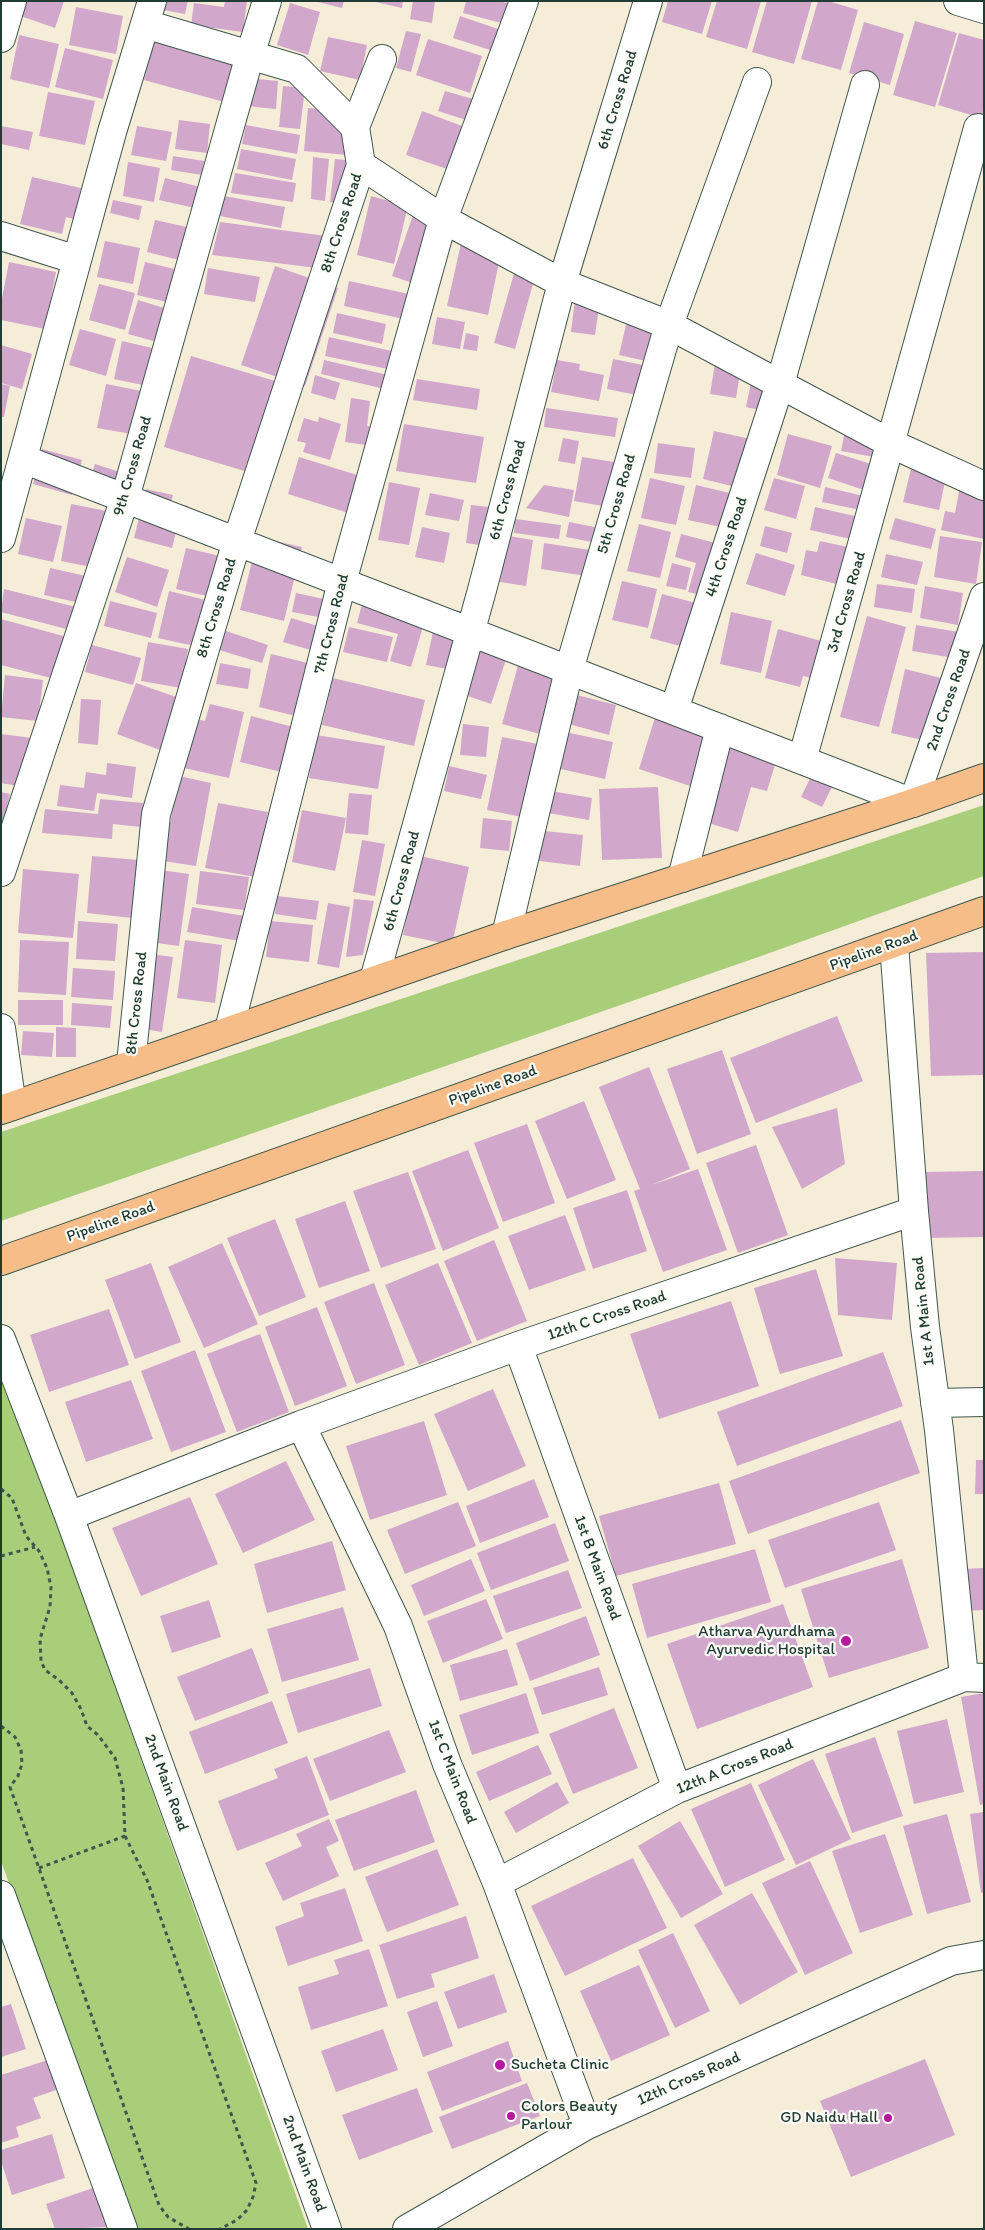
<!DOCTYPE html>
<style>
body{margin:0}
#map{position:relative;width:985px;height:2230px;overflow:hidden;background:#f6edd9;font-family:Itim,sans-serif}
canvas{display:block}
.frame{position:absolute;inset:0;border:2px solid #1f3d34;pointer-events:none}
</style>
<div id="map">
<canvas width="985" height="2230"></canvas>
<div class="frame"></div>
</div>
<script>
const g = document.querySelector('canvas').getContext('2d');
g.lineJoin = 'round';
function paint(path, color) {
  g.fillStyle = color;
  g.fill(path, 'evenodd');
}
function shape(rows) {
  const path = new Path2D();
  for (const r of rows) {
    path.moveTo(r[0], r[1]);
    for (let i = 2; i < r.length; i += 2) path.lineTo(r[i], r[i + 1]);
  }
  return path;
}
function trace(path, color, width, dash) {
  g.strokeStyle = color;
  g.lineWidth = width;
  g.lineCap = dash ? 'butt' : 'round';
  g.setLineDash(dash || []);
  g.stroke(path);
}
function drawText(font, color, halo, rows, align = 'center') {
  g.font = font + ' Itim,sans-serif';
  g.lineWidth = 4.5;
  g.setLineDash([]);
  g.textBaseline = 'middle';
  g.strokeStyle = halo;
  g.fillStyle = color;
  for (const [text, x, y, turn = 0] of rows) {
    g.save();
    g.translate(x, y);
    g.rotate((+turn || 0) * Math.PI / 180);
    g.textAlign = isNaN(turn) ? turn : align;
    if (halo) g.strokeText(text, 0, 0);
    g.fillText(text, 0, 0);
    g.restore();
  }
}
paint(shape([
 [984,805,984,876,764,955,1,1221,1,1132],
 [1,1366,308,2229,133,2229,1,1861]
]), '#a8ce79');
paint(shape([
 [16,1,64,1,55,28,12,13],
 [165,1,188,1,185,14,163,10],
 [225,1,247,1,243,32,191,25,194,3,224,7],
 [314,1,344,1,342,8],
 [371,1,403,1,402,8],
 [413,1,435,1,432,23,410,19],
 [466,1,499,1,514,5,509,25,463,13],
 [668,1,712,1,702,34,662,22],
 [717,1,761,1,747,49,706,37],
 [767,1,812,1,794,64,752,52],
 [818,1,828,1,858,10,841,70,801,59],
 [290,3,320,12,308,55,277,45],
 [76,7,123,16,116,54,69,45],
 [460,16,501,30,493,51,453,38],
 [915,21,957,33,935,107,893,95],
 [864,22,904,34,890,85,849,73],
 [406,31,421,34,411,72,396,68],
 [959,33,984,40,984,107,981,118,938,105],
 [19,35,59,44,49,88,10,79],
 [155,37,239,61,228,103,144,80],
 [328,37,367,45,360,80,320,71],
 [428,39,482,56,470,93,416,75],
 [65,48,113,60,103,99,55,87],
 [248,78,278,81,276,109,246,106],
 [283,86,305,88,300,129,279,127],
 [445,91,473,99,466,120,438,111],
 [48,92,95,101,85,145,39,136],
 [308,108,344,111,358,156,304,151],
 [422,111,462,126,447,169,406,155],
 [179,120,210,124,207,153,175,149],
 [246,125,300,135,297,154,242,144],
 [1,126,33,132,29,150,1,144],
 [137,126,172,132,166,161,131,155],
 [241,149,296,159,292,180,237,169],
 [173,156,204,161,202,175,171,170],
 [313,157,329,159,325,201,311,199],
 [335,159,355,161,349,204,330,202],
 [128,162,160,168,154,202,123,196],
 [235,173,296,183,293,202,231,193],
 [32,177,81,188,74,219,66,217,62,234,20,224],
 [165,178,204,188,199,209,159,200],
 [224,196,285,207,281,228,220,216],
 [371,196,408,206,394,264,357,255],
 [113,200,142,206,139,220,110,213],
 [413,215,442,226,421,286,392,276],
 [155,220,187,227,179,260,147,252],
 [220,222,349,239,341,271,212,255],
 [462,239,502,248,488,315,447,306],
 [105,241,140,248,133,284,97,277],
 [519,256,539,262,515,349,494,343],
 [9,262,56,272,45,329,1,320,1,303],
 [145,262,179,270,171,303,137,295],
 [275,266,338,288,305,386,241,365],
 [208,268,260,277,255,302,204,294],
 [349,281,418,296,413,321,344,306],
 [99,284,135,293,125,330,89,320],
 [576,291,601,294,595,335,571,332],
 [138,300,177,312,168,345,128,334],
 [630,308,678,319,668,366,619,355],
 [337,313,386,324,382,344,333,333],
 [437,317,465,322,460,349,432,344],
 [80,329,116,339,106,376,69,365],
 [466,333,479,336,477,351,463,349],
 [329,337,392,351,388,369,325,356],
 [122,341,165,351,157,388,114,379],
 [1,345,32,354,22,389,1,383],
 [717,351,743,355,736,398,710,394],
 [191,356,292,386,265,477,164,447],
 [613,359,658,368,652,398,607,389],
 [324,360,392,376,389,390,321,374],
 [557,360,580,364,579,370,604,375,599,401,551,392],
 [755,363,773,413,746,407],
 [315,375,340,383,335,400,311,393],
 [417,379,480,389,477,410,413,400],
 [1,384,10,386,4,417,1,417],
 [106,384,157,394,149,437,97,428],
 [351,398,370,401,367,426,388,429,386,448,345,442],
 [546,408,618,418,615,437,544,427],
 [848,415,892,423,885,459,841,451],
 [319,417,341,424,330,460,303,452,306,443,297,441,304,418,318,422],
 [404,424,484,437,476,483,396,471],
 [714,431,755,440,744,489,703,479],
 [788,434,832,446,820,488,777,475],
 [563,438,579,441,575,464,558,461],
 [658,443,695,448,691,478,654,473],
 [42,449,82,460,72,495,33,484],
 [836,453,884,468,876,494,828,478],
 [914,456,949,463,939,510,903,502],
 [299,457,370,479,358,516,288,494],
 [582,457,633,465,626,510,574,501],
 [95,464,129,475,85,495],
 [650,478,685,486,676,525,641,518],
 [774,478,805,486,796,519,764,510],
 [389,482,420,488,409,545,378,540],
 [544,485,574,490,569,517,526,508],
 [696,485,738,495,730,529,688,520],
 [960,486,984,490,984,539,941,530,945,511,955,513],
 [825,487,868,497,865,511,822,502],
 [146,489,173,495,171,502,188,506,182,533,176,532,172,548,134,538],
 [430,493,464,500,459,521,425,515],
 [71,504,112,512,101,569,61,561],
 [471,505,498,508,492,547,466,543],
 [815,507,868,519,864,542,810,530],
 [26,518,62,526,53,562,18,554],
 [895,518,936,529,931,549,889,539],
 [515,519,561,525,559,539,514,533],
 [569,522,615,531,612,546,566,537],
 [639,524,671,532,660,578,627,571],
 [765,526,792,533,787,553,760,546],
 [422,527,450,533,444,563,415,557],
 [681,534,727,546,713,598,688,592,696,563,675,557],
 [509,536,533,540,526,586,500,582],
 [940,536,982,542,976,584,934,577],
 [258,537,302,547,284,621,240,610],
 [820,541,861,550,852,588,801,575,806,550,817,552],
 [544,543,603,552,599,578,541,569],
 [186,548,233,559,224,600,176,589],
 [756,553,795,565,785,596,746,584],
 [886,554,923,562,917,585,881,577],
 [127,557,169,570,157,607,115,592],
 [672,563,691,568,686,590,666,586],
 [50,568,95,578,89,605,44,595],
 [622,581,657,589,648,628,612,620],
 [368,582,431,600,411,667,390,661,398,634,357,623],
 [877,584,915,589,912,613,874,607],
 [925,586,963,593,958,625,920,618],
 [4,589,84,609,78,632,1,612],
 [169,591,218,603,208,649,158,638],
 [296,593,333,601,329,619,292,612],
 [662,594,707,606,695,650,650,638],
 [110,601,157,613,151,638,104,626],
 [438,607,465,612,453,670,426,665],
 [731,612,772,621,761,673,720,664],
 [867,616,906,627,879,727,840,717],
 [291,618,328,629,321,653,283,642],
 [1,619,78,640,66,682,1,665],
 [480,624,514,636,491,704,456,692],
 [916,625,959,632,954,658,912,651],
 [349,627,393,637,387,662,343,652],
 [778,629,832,644,822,681,803,676,800,687,765,678],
 [226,631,268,645,262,663,219,650],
 [148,642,188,649,181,688,141,681],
 [92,645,141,658,133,685,85,672],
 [523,647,560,657,540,734,502,724],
 [271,654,312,664,300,717,259,707],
 [220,663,251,669,248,689,216,684],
 [905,669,941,678,927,741,891,733],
 [5,675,43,680,38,721,1,717],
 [333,678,425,700,414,746,322,725],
 [136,683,179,698,160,750,117,734],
 [573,694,616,705,609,735,565,723],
 [81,699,101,700,98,745,78,743],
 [210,704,244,712,229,778,184,768,196,719,205,721],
 [657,711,715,728,696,788,639,769],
 [251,716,301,729,290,774,240,762],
 [463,724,489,727,486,757,460,755],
 [560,731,613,742,605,779,552,767],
 [1,734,32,738,24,787,1,783],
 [731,734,780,748,767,791,751,787,738,832,705,822],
 [316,735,385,746,378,789,309,778],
 [502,737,538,744,522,817,487,810],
 [819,760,840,771,822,807,801,797],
 [107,763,136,767,132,798,97,793,94,811,57,806,60,785,84,788,86,772,106,775],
 [449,766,487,775,481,799,444,791],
 [179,776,211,783,196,866,163,861],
 [658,787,662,858,602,860,599,789],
 [551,791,592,798,589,820,548,813],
 [1,792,10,794,2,828,1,828],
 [349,793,372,795,368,835,345,833],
 [100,799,143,803,141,827,113,824,112,839,42,833,45,809,98,814],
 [218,803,268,812,255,877,205,868],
 [302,810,346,818,335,871,292,862],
 [483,818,512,821,509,851,480,848],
 [535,830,583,835,580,866,532,860],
 [362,840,385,844,375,896,353,892],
 [92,856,138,860,132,918,87,913],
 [420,856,469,867,452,945,403,935],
 [23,869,79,874,73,938,18,933],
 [160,870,189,874,179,946,150,942],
 [200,871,249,877,244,910,196,904],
 [277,896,319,901,316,920,275,914],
 [354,899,374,901,363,955,346,957],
 [328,903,350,907,339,968,317,964],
 [192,907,244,916,240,941,187,932],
 [78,921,118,924,115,961,76,959],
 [270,921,313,925,309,962,266,957],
 [20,940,69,942,66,995,18,992],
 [185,940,222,945,215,1003,177,998],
 [984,952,984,1075,931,1076,926,953],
 [144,953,173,957,162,1032,138,1028],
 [73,968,115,971,113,1000,71,997],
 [18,1000,63,1000,63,1025,18,1025],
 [72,1003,112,1006,110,1028,71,1025],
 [837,1016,863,1081,756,1123,730,1058],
 [56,1027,76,1028,76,1057,56,1057],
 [23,1031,54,1033,52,1057,21,1055],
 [722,1050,751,1134,697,1154,667,1069],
 [649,1067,690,1169,651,1185,698,1169,727,1250,663,1272,634,1191,640,1189,599,1087],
 [584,1101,616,1180,567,1199,535,1121],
 [837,1108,845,1164,802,1189,772,1127],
 [527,1124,555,1203,503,1222,474,1143],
 [756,1145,788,1235,738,1253,706,1163],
 [468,1150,499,1228,443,1251,412,1171],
 [984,1171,984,1237,925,1238,923,1172],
 [408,1172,436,1249,381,1268,353,1191],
 [627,1190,647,1251,593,1269,573,1208],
 [345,1201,370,1271,319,1288,295,1219],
 [565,1215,586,1270,529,1290,508,1236],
 [275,1219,306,1297,259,1316,227,1238],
 [494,1240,527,1321,477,1341,444,1261],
 [222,1243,258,1324,204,1348,168,1267],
 [835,1258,897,1263,892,1320,838,1315],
 [151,1263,181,1342,135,1359,105,1280],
 [438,1263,472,1343,419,1365,385,1285],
 [816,1269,843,1356,780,1374,754,1288],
 [374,1283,405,1365,356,1384,324,1302],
 [731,1301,759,1386,659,1419,630,1334],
 [317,1307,347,1386,295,1406,265,1327],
 [109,1309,129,1365,49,1392,30,1335],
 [260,1334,289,1412,237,1432,207,1354],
 [195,1350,226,1432,171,1452,141,1371],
 [883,1352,903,1406,737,1466,717,1412],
 [131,1380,153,1439,86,1462,65,1402],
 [493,1389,526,1466,468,1491,434,1414],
 [901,1420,920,1473,748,1534,729,1481],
 [424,1421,447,1495,370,1520,346,1446],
 [976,1460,984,1460,984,1494,975,1494],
 [286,1461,315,1520,243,1553,215,1494],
 [534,1479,549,1517,480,1543,466,1506],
 [719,1483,736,1544,616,1576,599,1516],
 [190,1497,218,1564,141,1596,112,1528],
 [458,1502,476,1546,405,1574,387,1530],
 [879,1502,896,1550,785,1588,768,1540],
 [555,1523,569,1561,491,1590,477,1553],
 [332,1541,346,1590,267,1613,254,1564],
 [755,1549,771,1602,647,1638,632,1584],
 [471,1559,485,1591,424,1616,411,1585],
 [902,1559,929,1648,829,1678,801,1589],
 [984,1568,984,1610,964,1611,963,1569],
 [568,1570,582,1608,506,1633,493,1596],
 [486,1599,503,1639,443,1663,427,1621],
 [209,1600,221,1637,172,1653,160,1616],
 [783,1604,813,1687,697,1729,667,1644],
 [343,1607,359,1660,282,1682,267,1629],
 [586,1616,600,1655,530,1681,516,1643],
 [252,1648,269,1693,195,1721,177,1677],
 [507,1649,518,1685,460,1701,450,1665],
 [599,1667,608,1695,542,1715,533,1688],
 [370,1668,382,1706,298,1733,286,1694],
 [526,1693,539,1733,472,1755,459,1715],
 [984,1693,984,1804,980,1805,961,1697],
 [272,1701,288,1743,205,1774,189,1732],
 [614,1708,638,1768,573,1794,549,1734],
 [947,1719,964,1792,914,1804,897,1731],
 [389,1730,406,1772,330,1801,313,1759],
 [875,1737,903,1816,852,1833,825,1754],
 [538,1745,552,1774,489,1801,476,1772],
 [307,1756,329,1815,237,1851,218,1801,278,1778,274,1769],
 [813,1759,851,1839,796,1865,758,1785],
 [557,1782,569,1803,516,1833,504,1812],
 [751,1783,785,1860,725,1887,691,1809],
 [416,1790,435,1842,354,1871,335,1820],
 [984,1812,984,1892,981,1893,970,1814],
 [947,1814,971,1902,927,1914,903,1826],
 [329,1819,339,1841,326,1847,339,1876,283,1901,265,1863,302,1846,296,1834],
 [680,1821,723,1894,681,1918,638,1846],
 [885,1834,913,1915,860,1933,832,1851],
 [437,1849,459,1905,387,1932,365,1877],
 [633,1858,667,1928,565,1976,531,1906],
 [810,1861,853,1953,805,1975,762,1883],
 [345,1888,363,1941,288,1966,275,1927,304,1916,300,1903],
 [752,1893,798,1972,740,2005,694,1925],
 [466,1916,479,1958,431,1974,435,1987,397,1999,379,1945],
 [673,1933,710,2011,675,2028,638,1950],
 [369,1949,388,2006,311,2030,298,1987,339,1974,334,1960],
 [639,1965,670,2035,611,2061,580,1991],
 [494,1974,507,2012,458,2029,444,1992],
 [437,2001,453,2046,423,2057,407,2012],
 [11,2004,26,2049,1,2057,1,2007],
 [383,2029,398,2070,336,2092,321,2051],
 [508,2041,522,2081,442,2111,427,2072],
 [925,2059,955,2135,851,2177,820,2101],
 [48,2060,59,2089,33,2098,41,2118,16,2127,19,2137,1,2143,1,2075],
 [527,2083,540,2116,452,2149,439,2117],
 [417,2088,433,2132,359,2160,342,2115],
 [52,2134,65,2178,12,2195,1,2161,1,2150],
 [96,2187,110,2227,55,2229,46,2204]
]), '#d1a7cc');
const minor = shape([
 [958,1,984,9],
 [145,24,297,69,355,127,361,165,443,219,562,283,669,325,892,444,984,486],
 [1,38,12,1],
 [355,127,382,59],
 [1,236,77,260,1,538],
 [77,260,112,132,152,1],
 [23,459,913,803,984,597],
 [674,710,780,384,865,85],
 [802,760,978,128],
 [1,872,125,498,250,55,267,1],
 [682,878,720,728],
 [506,935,569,670,669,325,757,82],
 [894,944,914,1211,925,1327,939,1430,964,1677],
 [374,980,482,590,562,283,648,1],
 [1,1028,12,1106],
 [229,1030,342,582,443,219,524,1],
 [131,1064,156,814,237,541,361,165],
 [1,1339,69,1516,327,2229],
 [518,1346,677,1789],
 [935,1403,984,1402],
 [301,1425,398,1626,447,1764,497,1883,587,2125],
 [69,1516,301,1425,518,1346,914,1211],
 [497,1883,677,1789,964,1677,984,1678],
 [1,1895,123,2229],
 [407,2229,587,2125,951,1961,984,1955]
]);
const major = shape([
 [1,1110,506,935,913,803,984,778],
 [1,1261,984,911]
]);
trace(minor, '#3f574d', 30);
trace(major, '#3f574d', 30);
trace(shape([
 [1,1489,12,1498,26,1536,39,1551,47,1568,51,1587,50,1607,40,1639,41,1661,45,1670,59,1680,72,1693,81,1709,87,1726,98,1735,115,1758,123,1788,125,1836,147,1880,256,2183,253,2197,247,2210,237,2220,220,2229],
 [1,1556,35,1547],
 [1,1726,15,1737,21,1750,22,1764,18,1776,10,1787,159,2205,168,2217,189,2229],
 [39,1868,125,1836]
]), '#3f574d', 3, [4, 4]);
trace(minor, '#fff', 28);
trace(major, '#f7bd88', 28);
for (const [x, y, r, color] of [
 [846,1641,6,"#b5179e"],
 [500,2065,6,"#b5179e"],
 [511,2116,5,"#b5179e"],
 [888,2118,5,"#b5179e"]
]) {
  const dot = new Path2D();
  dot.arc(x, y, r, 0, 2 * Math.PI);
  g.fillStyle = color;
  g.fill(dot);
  trace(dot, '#fdfcf7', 2);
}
drawText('16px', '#1f3d34', '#fdfcf7', [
 ["6th Cross Road",618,100,-73],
 ["8th Cross Road",342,223,-72],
 ["9th Cross Road",133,466,-74],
 ["6th Cross Road",508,490,-75],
 ["5th Cross Road",617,504,-74],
 ["4th Cross Road",727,547,-72],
 ["3rd Cross Road",847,602,-74],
 ["8th Cross Road",217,608,-73],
 ["7th Cross Road",332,624,-76],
 ["2nd Cross Road",949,700,-71],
 ["6th Cross Road",402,881,-75],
 ["Pipeline Road",874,951,-20],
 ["8th Cross Road",137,1003,-84],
 ["Pipeline Road",493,1086,-20],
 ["Pipeline Road",111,1222,-20],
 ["1st A Main Road",924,1311,-96],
 ["12th C Cross Road",607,1316,-19],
 ["1st B Main Road",597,1568,70],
 ["12th A Cross Road",735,1767,-22],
 ["1st C Main Road",452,1772,69],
 ["2nd Main Road",166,1783,70],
 ["12th Cross Road",689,2079,-24],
 ["2nd Main Road",304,2164,70]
]);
drawText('16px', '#1f3d34', '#fdfcf7', [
 ["Atharva Ayurdhama",835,1632],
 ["Ayurvedic Hospital",835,1650],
 ["Sucheta Clinic",511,2065,"left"],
 ["Colors Beauty",521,2107,"left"],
 ["Parlour",521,2125,"left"],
 ["GD Naidu Hall",878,2118]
], 'right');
</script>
